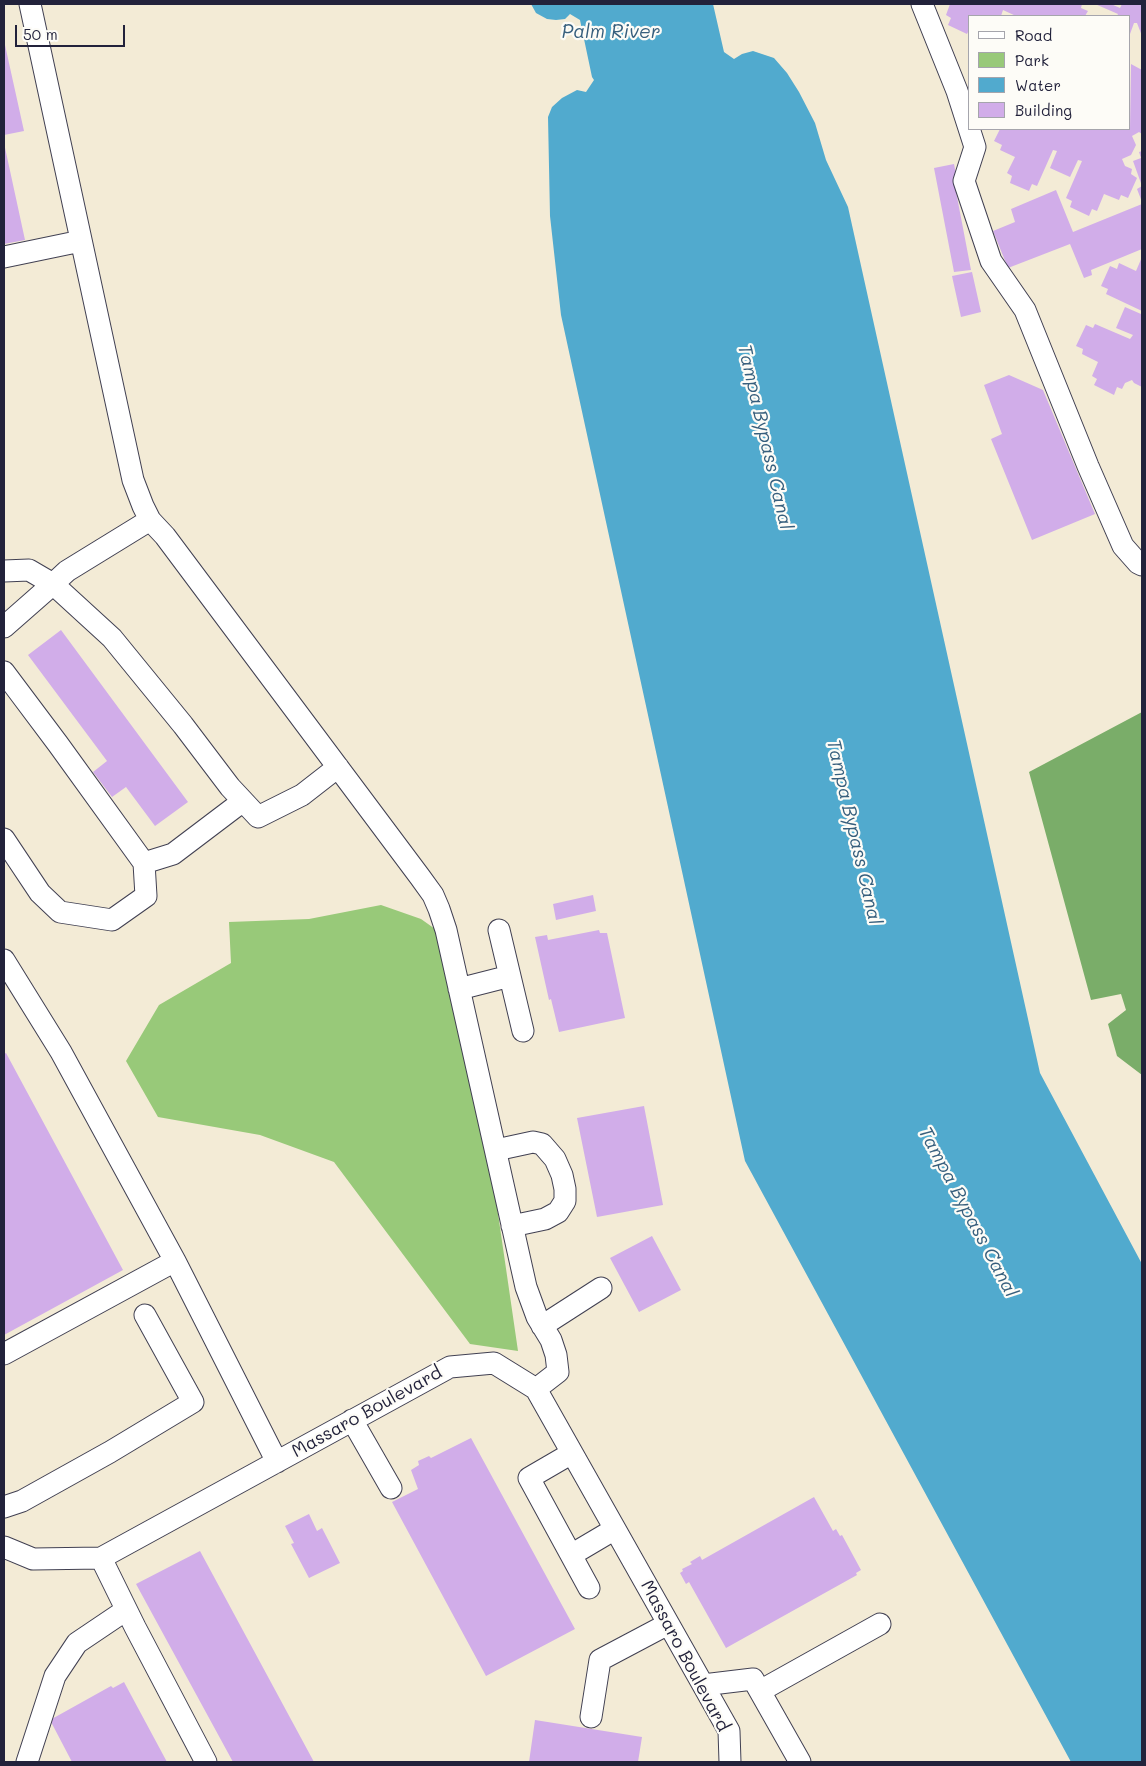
<!DOCTYPE html>
<style>
body{margin:0}
#map{position:relative;width:1146px;height:1766px;overflow:hidden;background:#f3ebd6;font-family:Mali,sans-serif}
canvas{display:block}
.frame{position:absolute;inset:0;border:5px solid #22223b;pointer-events:none}
.legend{position:absolute;left:968px;top:15px;width:162px;height:115px;box-sizing:border-box;background:#fdfcf7;border:1px solid #a5a5ac;margin:0;padding:6px 9px;list-style:none;font-size:15px;color:#22223b}
.legend li{display:flex;align-items:center;gap:10px;height:25px}
.legend b{width:25px;border:1px solid #a5a5ac}
.scale{position:absolute;left:15px;top:25px;width:110px;height:22px;box-sizing:border-box;border:2px solid #22223b;border-top:0;padding-left:6px;font-size:15px;line-height:18px;white-space:nowrap;color:#22223b;-webkit-text-stroke:4px #fdfcf7;paint-order:stroke}
</style>
<div id="map">
<canvas width="1146" height="1766"></canvas>
<div class="frame"></div>
<ul class="legend">
<li><b style="height:6px;background:#fff"></b>Road</li>
<li><b style="height:14px;background:#98c979"></b>Park</li>
<li><b style="height:14px;background:#51aace"></b>Water</li>
<li><b style="height:14px;background:#d1ade9"></b>Building</li>
</ul>
<div class="scale">50 m</div>
</div>
<script>
const g = document.querySelector('canvas').getContext('2d');
g.lineJoin = 'round';
function paint(path, color) {
  g.fillStyle = color;
  g.fill(path, 'evenodd');
}
function shape(rows) {
  const path = new Path2D();
  for (const r of rows) {
    path.moveTo(r[0], r[1]);
    for (let i = 2; i < r.length; i += 2) path.lineTo(r[i], r[i + 1]);
  }
  return path;
}
function trace(path, color, width, dash) {
  g.strokeStyle = color;
  g.lineWidth = width;
  g.lineCap = dash ? 'butt' : 'round';
  g.setLineDash(dash || []);
  g.stroke(path);
}
function drawText(font, color, halo, rows, align = 'center') {
  g.font = font + ' Mali,sans-serif';
  g.lineWidth = 4.5;
  g.setLineDash([]);
  g.textBaseline = 'middle';
  g.strokeStyle = halo;
  g.fillStyle = color;
  for (const [text, x, y, turn = 0] of rows) {
    g.save();
    g.translate(x, y);
    g.rotate((+turn || 0) * Math.PI / 180);
    g.textAlign = isNaN(turn) ? turn : align;
    if (halo) g.strokeText(text, 0, 0);
    g.fillText(text, 0, 0);
    g.restore();
  }
}
paint(shape([
 [381,905,421,919,459,946,518,1351,470,1344,334,1162,260,1135,158,1117,126,1061,159,1005,231,963,229,922,309,919]
]), '#98c979');
paint(shape([
 [1142,712,1142,1075,1117,1056,1108,1024,1126,1010,1121,994,1091,1000,1029,772]
]), '#7aad69');
paint(shape([
 [531,4,713,4,724,52,734,59,742,54,753,51,774,58,787,73,799,92,815,123,826,160,848,207,1040,1073,1142,1264,1142,1762,1071,1762,745,1161,561,315,550,216,548,117,552,107,562,98,577,90,586,92,594,80,592,77,580,20,570,14,565,19,556,20,547,19,536,13]
]), '#51aace');
paint(shape([
 [950,4,1082,4,1081,8,1088,11,1085,16,1016,16,1003,10,1001,16,970,16,970,28,967,34,948,25,951,18,946,15],
 [1095,4,1111,4,1120,8,1122,4,1142,4,1142,36,1137,23,1134,23,1130,34,1130,16,1117,16,1118,14],
 [4,45,5,45,24,131,4,135],
 [1131,64,1142,70,1142,134,1139,132,1132,136,1136,145,1131,155,1122,159,1125,166,1132,169,1131,174,1137,178,1128,198,1121,195,1119,200,1104,194,1097,211,1092,209,1089,216,1070,207,1072,201,1066,198,1082,161,1078,160,1070,177,1050,168,1057,151,1053,150,1037,186,1032,184,1029,191,1010,183,1012,176,1007,173,1015,157,1000,150,1002,145,994,141,1000,129,1130,129],
 [4,143,25,240,4,244],
 [1142,151,1142,186,1133,161,1141,158,1139,152],
 [954,164,957,180,954,181,971,270,954,272,934,168],
 [1142,186,1142,202,1137,189],
 [1056,190,1073,232,1142,204,1142,249,1091,270,1092,275,1084,278,1070,244,1008,268,993,231,1015,222,1011,209],
 [1142,257,1142,311,1106,294,1108,289,1101,286,1110,266,1117,269,1119,263,1136,271],
 [972,272,981,312,961,317,952,276],
 [1125,307,1141,314,1142,311,1142,387,1134,383,1132,380,1125,383,1122,389,1117,387,1114,395,1094,385,1097,379,1092,376,1098,362,1082,354,1083,349,1076,346,1086,325,1093,328,1095,324,1130,339,1133,335,1116,328],
 [1009,375,1043,390,1095,514,1032,540,991,439,1002,434,984,385],
 [61,630,188,802,155,826,126,787,112,797,93,772,107,761,28,655],
 [593,895,596,911,556,920,553,904],
 [599,930,600,933,607,933,625,1018,559,1032,551,999,549,1000,535,937,547,935,548,940],
 [6,1053,123,1270,4,1335,4,1054],
 [644,1106,663,1205,597,1217,577,1118],
 [652,1236,681,1290,639,1312,610,1258],
 [471,1438,575,1629,486,1676,392,1502,418,1489,411,1470,419,1465,418,1461,429,1456,431,1458],
 [814,1497,833,1531,836,1529,840,1536,842,1535,861,1570,856,1573,857,1575,726,1648,689,1582,686,1584,680,1573,683,1571,682,1569,692,1564,690,1562,700,1556,702,1560],
 [309,1514,317,1531,322,1528,340,1563,309,1578,291,1544,294,1543,285,1526],
 [200,1551,314,1762,233,1762,136,1584],
 [124,1682,167,1762,72,1762,50,1720,111,1686,113,1688],
 [535,1720,642,1737,638,1762,529,1762]
]), '#d1ade9');
const minor = shape([
 [30,4,133,480,143,506,150,520,165,536,420,877,433,895,439,909,446,930,526,1287,537,1317,551,1340,556,1355,558,1372,536,1389],
 [922,4,957,91,975,147,964,181,991,261,1025,310,1088,466,1123,546,1138,563,1142,565],
 [4,257,81,241],
 [150,520,67,571,53,584,112,638,183,725,230,787,258,817,302,795,338,767],
 [4,571,29,570,53,584,4,627],
 [4,672,58,744,144,863,146,896,112,920,60,912,40,893,4,839],
 [144,863,173,854,243,801],
 [499,930,523,1031],
 [4,960,61,1052,175,1261,277,1462],
 [459,989,510,976],
 [496,1150,533,1142,542,1144,555,1159,562,1175,565,1189,565,1201,558,1212,545,1219,512,1226],
 [542,1326,601,1288],
 [4,1354,175,1261],
 [352,1420,391,1488],
 [572,1453,529,1478,571,1555,615,1529],
 [4,1507,22,1501,110,1452,193,1402,145,1315],
 [4,1547,33,1559,101,1558,450,1367,494,1363,536,1389,729,1731,730,1762],
 [571,1555,589,1588],
 [101,1558,135,1627,206,1762],
 [703,1685,753,1679,800,1762],
 [760,1691,880,1624],
 [591,1717,600,1660,668,1624],
 [27,1762,55,1676,77,1643,126,1610]
]);
trace(minor, '#414052', 23);
trace(minor, '#fff', 21);
drawText('18px', '#22223b', '#fdfcf7', [
 ["Massaro Boulevard",367,1412,-29],
 ["Massaro Boulevard",685,1656,62]
]);
drawText('italic 19px', '#375f7d', '#fdfcf7', [
 ["Palm River",611,32],
 ["Tampa Bypass Canal",765,437,77],
 ["Tampa Bypass Canal",854,832,77],
 ["Tampa Bypass Canal",968,1212,62]
]);
</script>
